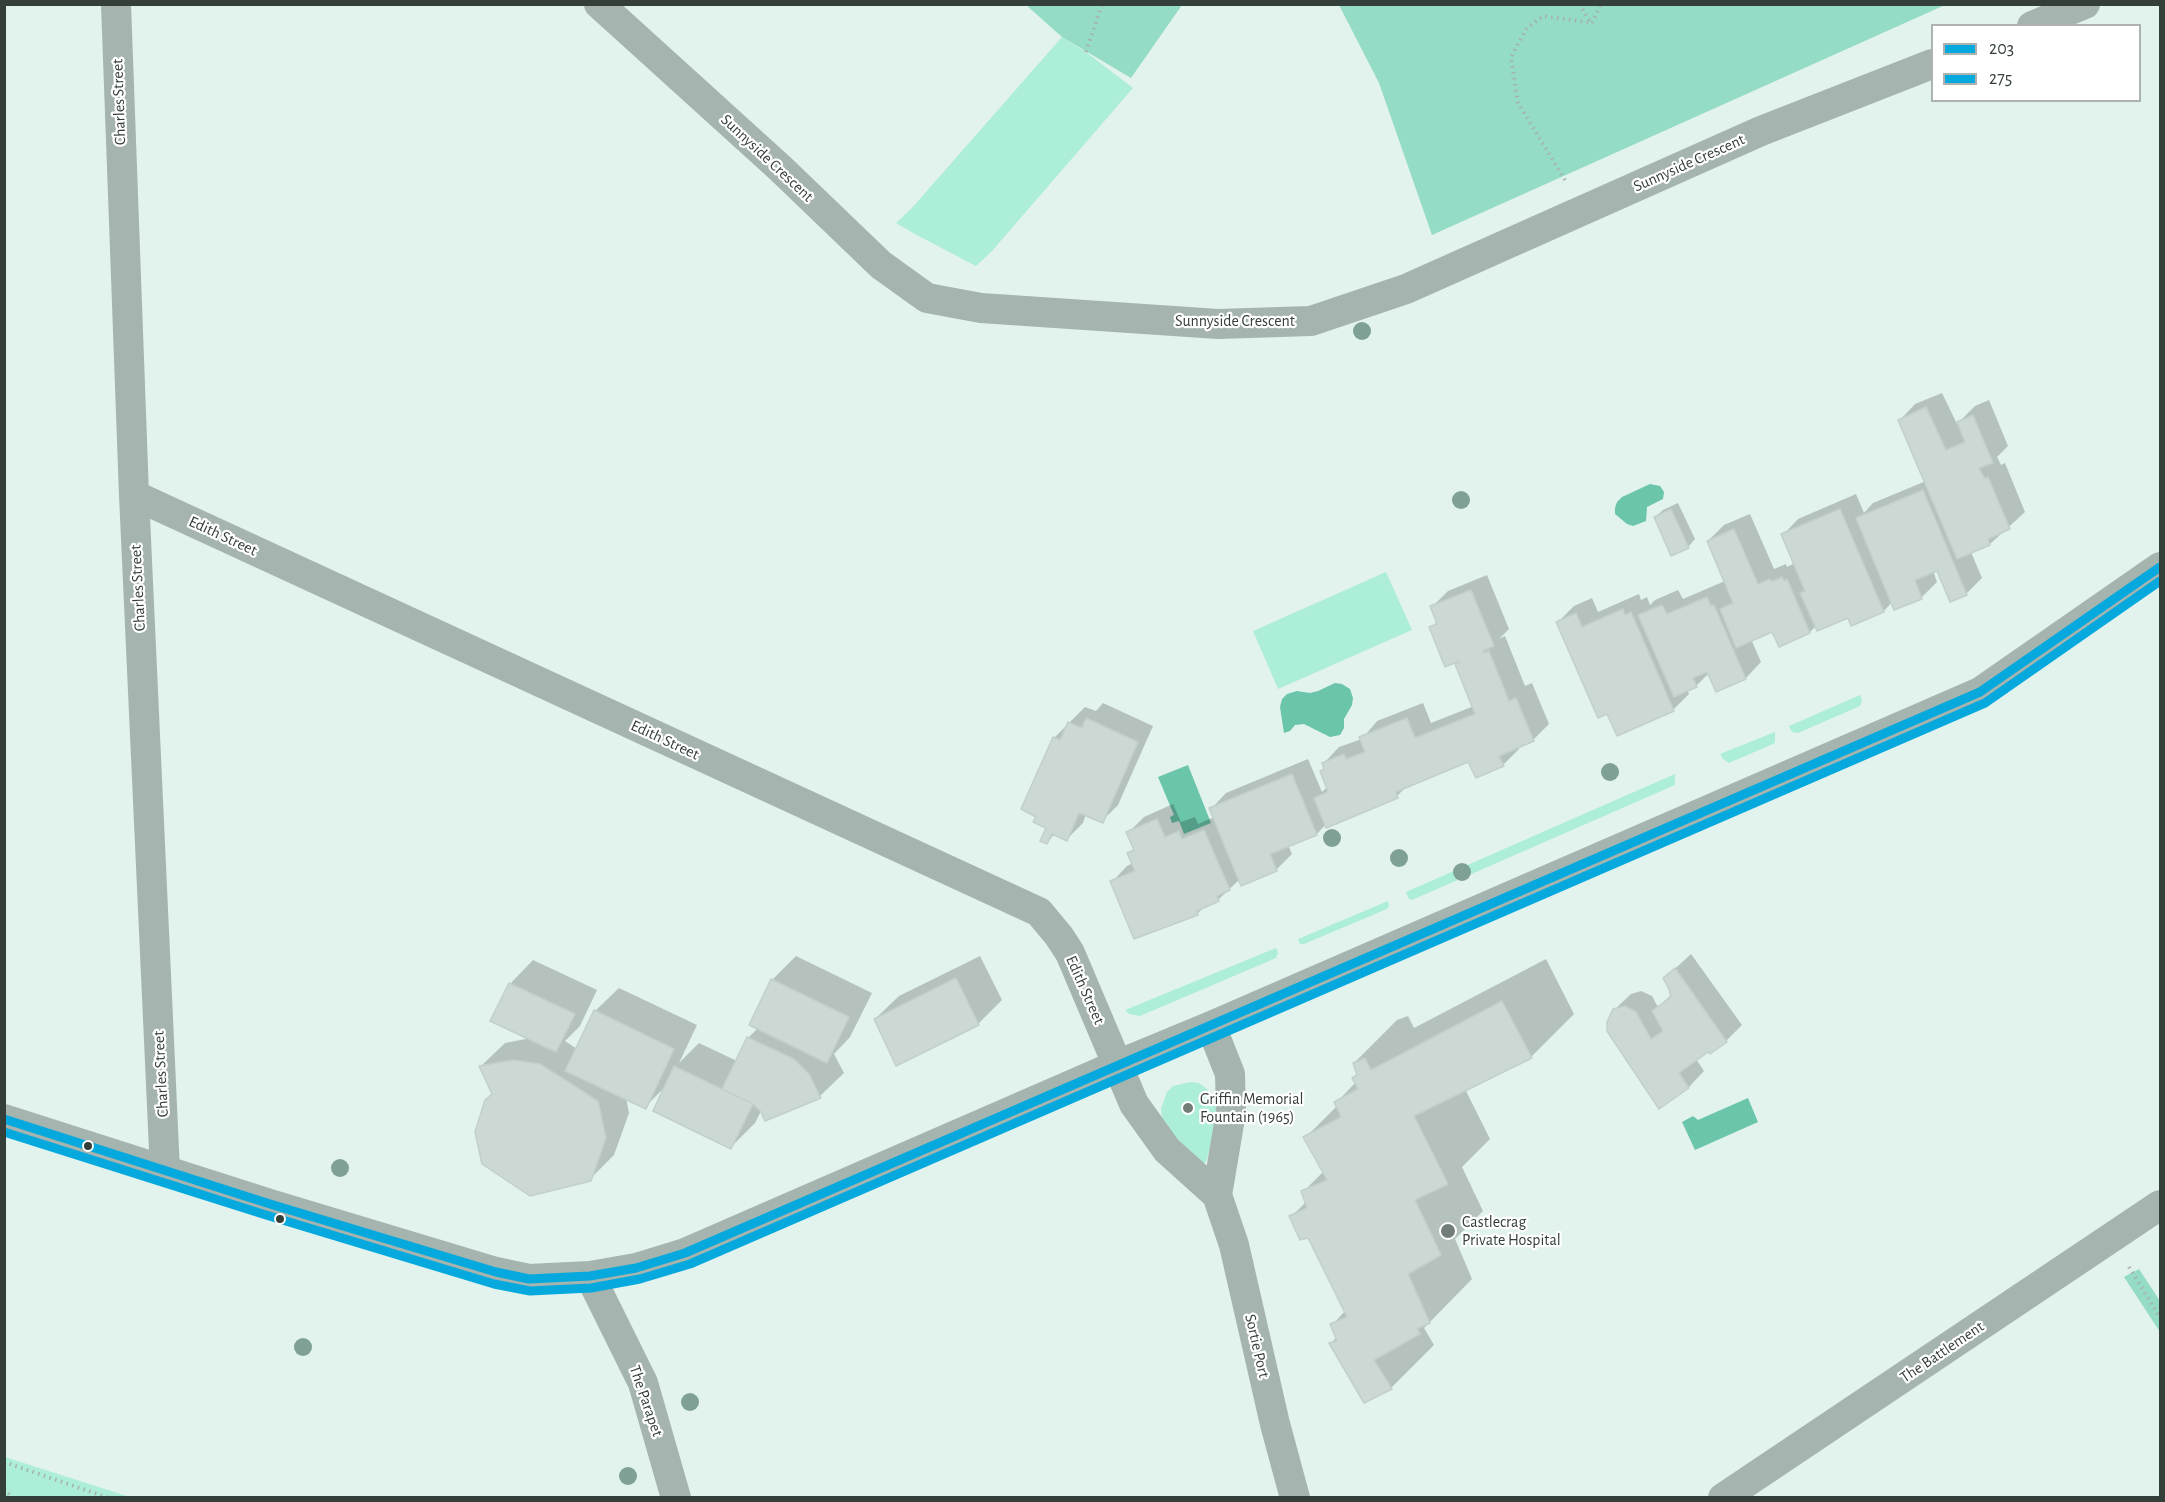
<!DOCTYPE html>
<style>
body{margin:0}
#map{position:relative;width:2165px;height:1502px;overflow:hidden;background:#e2f2ec;font-family:"Alegreya Sans",sans-serif}
canvas{display:block}
.frame{position:absolute;inset:0;border:6px solid #343f3a;pointer-events:none}
.legend{position:absolute;left:1931px;top:24px;width:210px;height:78px;box-sizing:border-box;background:#fff;border:2px solid #aeb2b0;margin:0;padding:8px 10px;list-style:none;font-size:18px;color:#343f3a}
.legend li{display:flex;align-items:center;gap:12px;height:30px}
.legend b{width:30px;border:2px solid #aeb2b0}
</style>
<div id="map">
<canvas width="2165" height="1502"></canvas>
<div class="frame"></div>
<ul class="legend">
<li><b style="height:8px;background:#05a9dd"></b>203</li>
<li><b style="height:8px;background:#05a9dd"></b>275</li>
</ul>
</div>
<script>
const g = document.querySelector('canvas').getContext('2d');
g.lineJoin = 'round';
function paint(path, color) {
  g.fillStyle = color;
  g.fill(path, 'evenodd');
}
function shape(rows) {
  const path = new Path2D();
  for (const r of rows) {
    path.moveTo(r[0], r[1]);
    for (let i = 2; i < r.length; i += 2) path.lineTo(r[i], r[i + 1]);
  }
  return path;
}
function trace(path, color, width, dash) {
  g.strokeStyle = color;
  g.lineWidth = width;
  g.lineCap = dash ? 'butt' : 'round';
  g.setLineDash(dash || []);
  g.stroke(path);
}
function drawText(font, color, halo, rows, align = 'center') {
  g.font = font + ' "Alegreya Sans",sans-serif';
  g.lineWidth = 4.5;
  g.setLineDash([]);
  g.textBaseline = 'middle';
  g.strokeStyle = halo;
  g.fillStyle = color;
  for (const [text, x, y, turn = 0] of rows) {
    g.save();
    g.translate(x, y);
    g.rotate((+turn || 0) * Math.PI / 180);
    g.textAlign = isNaN(turn) ? turn : align;
    if (halo) g.strokeText(text, 0, 0);
    g.fillText(text, 0, 0);
    g.restore();
  }
}
paint(shape([
 [1062,37,1086,52,1133,88,992,251,976,266,913,233,896,223,911,209],
 [1386,572,1412,630,1278,689,1253,631],
 [1860,695,1862,700,1860,706,1798,733,1792,732,1789,726],
 [1775,732,1775,743,1729,763,1723,759,1720,754],
 [1675,774,1675,785,1412,900,1408,898,1406,892],
 [1388,901,1389,906,1387,909,1304,944,1300,944,1298,939],
 [1276,948,1278,953,1276,958,1140,1016,1129,1014,1125,1010],
 [1190,1082,1199,1083,1207,1089,1217,1104,1215,1125,1207,1160,1204,1164,1192,1161,1162,1118,1161,1109,1167,1092,1173,1086],
 [4,1457,5,1457,130,1497,5,1497]
]), '#adeed8');
paint(shape([
 [1026,5,1182,5,1131,78,1062,37],
 [1339,5,1945,5,1432,235,1379,83],
 [2139,1269,2160,1301,2160,1332,2124,1277]
]), '#94dcc6');
paint(shape([
 [1650,484,1660,486,1664,492,1663,499,1647,507,1646,521,1633,526,1627,524,1615,514,1615,508,1617,502,1622,497],
 [1335,683,1342,684,1350,689,1353,698,1352,705,1344,719,1344,728,1340,735,1330,737,1304,724,1295,725,1290,731,1284,733,1280,707,1282,699,1287,694,1297,691,1310,693,1318,691],
 [1188,765,1211,823,1184,834,1179,821,1172,823,1170,817,1174,815,1158,777],
 [1748,1098,1758,1122,1695,1150,1682,1122,1693,1116,1698,1120]
]), '#6ac5ab');
paint(shape([
 [1942,393,1957,424,1975,406,1989,400,2008,446,1997,457,2001,465,2005,463,2025,512,1990,544,1971,552,1982,578,1966,594,1938,569,1933,571,1937,582,1921,598,1892,602,1884,611,1852,624,1849,616,1816,626,1810,632,1773,630,1751,639,1761,662,1746,678,1709,673,1696,686,1687,690,1689,694,1673,710,1608,713,1558,622,1574,606,1592,598,1598,612,1639,594,1641,600,1647,597,1650,605,1655,600,1678,590,1683,599,1725,581,1708,541,1724,525,1750,514,1774,569,1786,564,1787,567,1795,563,1783,535,1798,519,1856,494,1864,513,1873,503,1926,481,1900,420,1915,404],
 [1678,503,1695,539,1688,547,1655,517,1663,510],
 [1487,575,1509,629,1499,639,1505,636,1525,686,1532,683,1549,724,1533,740,1517,746,1519,749,1503,765,1469,760,1409,784,1397,796,1326,824,1317,834,1288,845,1292,854,1276,870,1240,879,1218,900,1206,905,1197,914,1112,882,1127,866,1133,863,1129,854,1135,848,1128,833,1144,817,1173,804,1181,822,1195,817,1198,824,1214,817,1211,809,1226,793,1308,759,1322,792,1328,786,1322,771,1325,767,1324,763,1339,747,1362,739,1377,721,1423,703,1431,723,1474,706,1457,665,1461,661,1431,627,1438,621,1432,607,1448,591],
 [1103,703,1153,726,1118,805,1102,821,1086,814,1083,823,1067,839,1055,834,1047,842,1054,738,1085,707,1096,711],
 [1691,954,1742,1025,1726,1041,1696,1059,1704,1071,1689,1087,1659,1107,1614,1010,1631,994,1641,991,1652,996,1658,1007,1672,994,1665,978],
 [796,956,872,993,850,1037,834,1054,844,1073,820,1096,766,1120,762,1109,755,1123,731,1147,665,1087,645,1107,626,1098,629,1113,614,1155,590,1179,494,1094,481,1066,505,1043,531,1038,510,984,533,960,597,990,580,1026,565,1041,577,1049,595,1011,619,988,697,1025,679,1063,699,1043,737,1061,748,1038,758,1028,772,980],
 [980,956,1002,1000,978,1024,875,1019,899,996],
 [1546,959,1574,1014,1531,1057,1465,1089,1490,1139,1462,1167,1483,1211,1455,1239,1472,1279,1424,1328,1434,1345,1391,1388,1331,1343,1337,1337,1332,1325,1346,1310,1309,1236,1291,1217,1306,1202,1303,1192,1324,1171,1305,1138,1337,1106,1336,1103,1356,1082,1358,1074,1354,1063,1397,1020,1408,1016,1414,1028]
]), '#0003');
const building = shape([
 [1926,407,1946,450,1965,442,1957,422,1973,415,1993,463,1979,468,1985,479,1988,477,2010,529,1988,539,1990,545,1957,559,1898,420,1926,407],
 [1923,490,1967,595,1950,602,1937,571,1915,580,1922,599,1894,610,1856,518,1923,490],
 [1671,509,1689,548,1671,556,1654,517,1671,509],
 [1840,509,1884,612,1851,626,1848,618,1817,631,1800,593,1805,591,1781,534,1840,509],
 [1734,529,1758,584,1770,579,1771,582,1782,577,1784,581,1787,579,1810,633,1779,647,1772,632,1736,648,1720,609,1733,603,1707,541,1734,529],
 [1471,590,1494,646,1483,651,1484,653,1489,651,1509,701,1516,698,1534,741,1499,756,1504,766,1476,778,1468,762,1396,792,1398,798,1326,828,1314,798,1328,792,1320,771,1324,769,1322,763,1344,754,1346,759,1365,752,1359,737,1407,718,1415,738,1475,714,1455,664,1460,663,1459,661,1445,667,1429,627,1437,624,1430,606,1471,590],
 [1707,597,1711,606,1714,605,1746,679,1716,692,1707,672,1693,678,1697,687,1674,697,1638,615,1662,605,1667,614,1707,597],
 [1623,609,1625,615,1631,612,1674,711,1617,736,1607,714,1598,718,1556,622,1576,613,1582,627,1623,609],
 [1086,718,1138,742,1103,823,1079,813,1067,841,1052,834,1047,844,1040,841,1046,828,1033,822,1036,817,1021,809,1053,737,1060,740,1068,722,1082,728,1086,718],
 [1292,774,1317,835,1270,854,1277,871,1241,886,1209,808,1292,774],
 [1157,819,1165,837,1179,831,1182,839,1204,830,1230,890,1217,896,1219,901,1197,911,1198,915,1134,939,1110,881,1135,871,1127,853,1134,850,1126,832,1157,819],
 [1675,968,1727,1042,1710,1054,1708,1052,1679,1073,1689,1088,1659,1109,1607,1031,1607,1022,1613,1009,1625,1006,1636,1012,1651,1039,1663,1031,1652,1011,1671,997,1669,989,1663,978,1675,968],
 [956,978,979,1025,896,1066,874,1019,956,978],
 [771,979,849,1017,827,1063,749,1025,771,979],
 [509,983,575,1014,556,1052,490,1021,509,983],
 [1502,1001,1532,1058,1414,1116,1448,1184,1415,1200,1441,1255,1408,1274,1430,1323,1417,1329,1420,1334,1374,1360,1392,1389,1364,1403,1329,1343,1337,1341,1330,1324,1347,1317,1308,1238,1300,1240,1289,1216,1307,1208,1301,1191,1327,1180,1303,1137,1341,1117,1334,1102,1358,1089,1352,1078,1357,1075,1353,1063,1365,1058,1371,1070,1502,1001],
 [594,1010,674,1049,646,1109,565,1071,594,1010],
 [747,1037,794,1059,809,1074,821,1098,765,1121,761,1112,753,1104,722,1089,747,1037],
 [513,1060,540,1064,598,1101,606,1138,591,1181,530,1196,482,1164,475,1132,485,1100,492,1094,479,1066,513,1060],
 [674,1066,753,1104,731,1149,653,1111,674,1066]
]);
paint(building, '#ccd8d4');
trace(building, '#c2cfca', 1.5);
trace(shape([
 [1579,4,1591,23],
 [1592,23,1601,4],
 [1086,52,1102,4],
 [1565,180,1518,103,1511,57,1527,28,1543,16,1592,23],
 [2129,1267,2160,1317],
 [4,1462,109,1498],
 [4,1489,13,1498]
]), '#a6b2ad', 4, [1.5, 4.5]);
trace(shape([
 [116,4,134,495,165,1171],
 [599,4,780,168,881,265,927,298,981,308,1218,324,1311,321,1406,289,1761,131,1932,64],
 [2032,26,2085,4],
 [134,495,1039,912,1059,936,1070,953,1134,1104,1167,1150,1217,1195],
 [1211,1026,1230,1074,1231,1112,1217,1195,1234,1245,1275,1424,1295,1498],
 [4,1119,270,1204,496,1272,529,1279,590,1276,636,1268,685,1253,1117,1065,1211,1026,1980,692,2160,567],
 [590,1276,643,1383,676,1498],
 [1723,1498,2160,1205]
]), '#a5b4ae', 30);
trace(shape([
 [4,1119,270,1204,496,1272,529,1279,590,1276,636,1268,685,1253,1980,692,2160,567]
]), '#05a9dd', 9);
trace(shape([
 [4,1132,266,1215,494,1284,530,1291,591,1288,640,1279,690,1264,1985,703,2160,581]
]), '#05a9dd', 9);
g.fillStyle = '#7ea095';
for (const [x, y] of [
 [1362,331],
 [1461,500],
 [1610,772],
 [1332,838],
 [1399,858],
 [1462,872],
 [340,1168],
 [303,1347],
 [690,1402],
 [628,1476]
]) {
  g.beginPath();
  g.arc(x, y, 9, 0, 2 * Math.PI);
  g.fill();
}
for (const [x, y, r, color] of [
 [1188,1108,6,"#717e78"],
 [88,1146,5,"#343f3a"],
 [280,1219,5,"#343f3a"],
 [1448,1231,8,"#717e78"]
]) {
  const dot = new Path2D();
  dot.arc(x, y, r, 0, 2 * Math.PI);
  g.fillStyle = color;
  g.fill(dot);
  trace(dot, '#fff', 2);
}
drawText('16px', '#343f3a', '#fff', [
 ["Charles Street",119,102,-92],
 ["Sunnyside Crescent",767,158,43],
 ["Sunnyside Crescent",1689,163,-24],
 ["Sunnyside Crescent",1235,321],
 ["Edith Street",223,536,25],
 ["Charles Street",138,588,-93],
 ["Edith Street",665,740,25],
 ["Edith Street",1085,990,66],
 ["Charles Street",161,1074,-93],
 ["Sortie Port",1257,1346,77],
 ["The Battlement",1942,1352,-34],
 ["The Parapet",646,1401,71]
]);
drawText('16px', '#343f3a', '#fff', [
 ["Griffin Memorial",1200,1099],
 ["Fountain (1965)",1200,1117],
 ["Castlecrag",1462,1222],
 ["Private Hospital",1462,1240]
], 'left');
</script>
